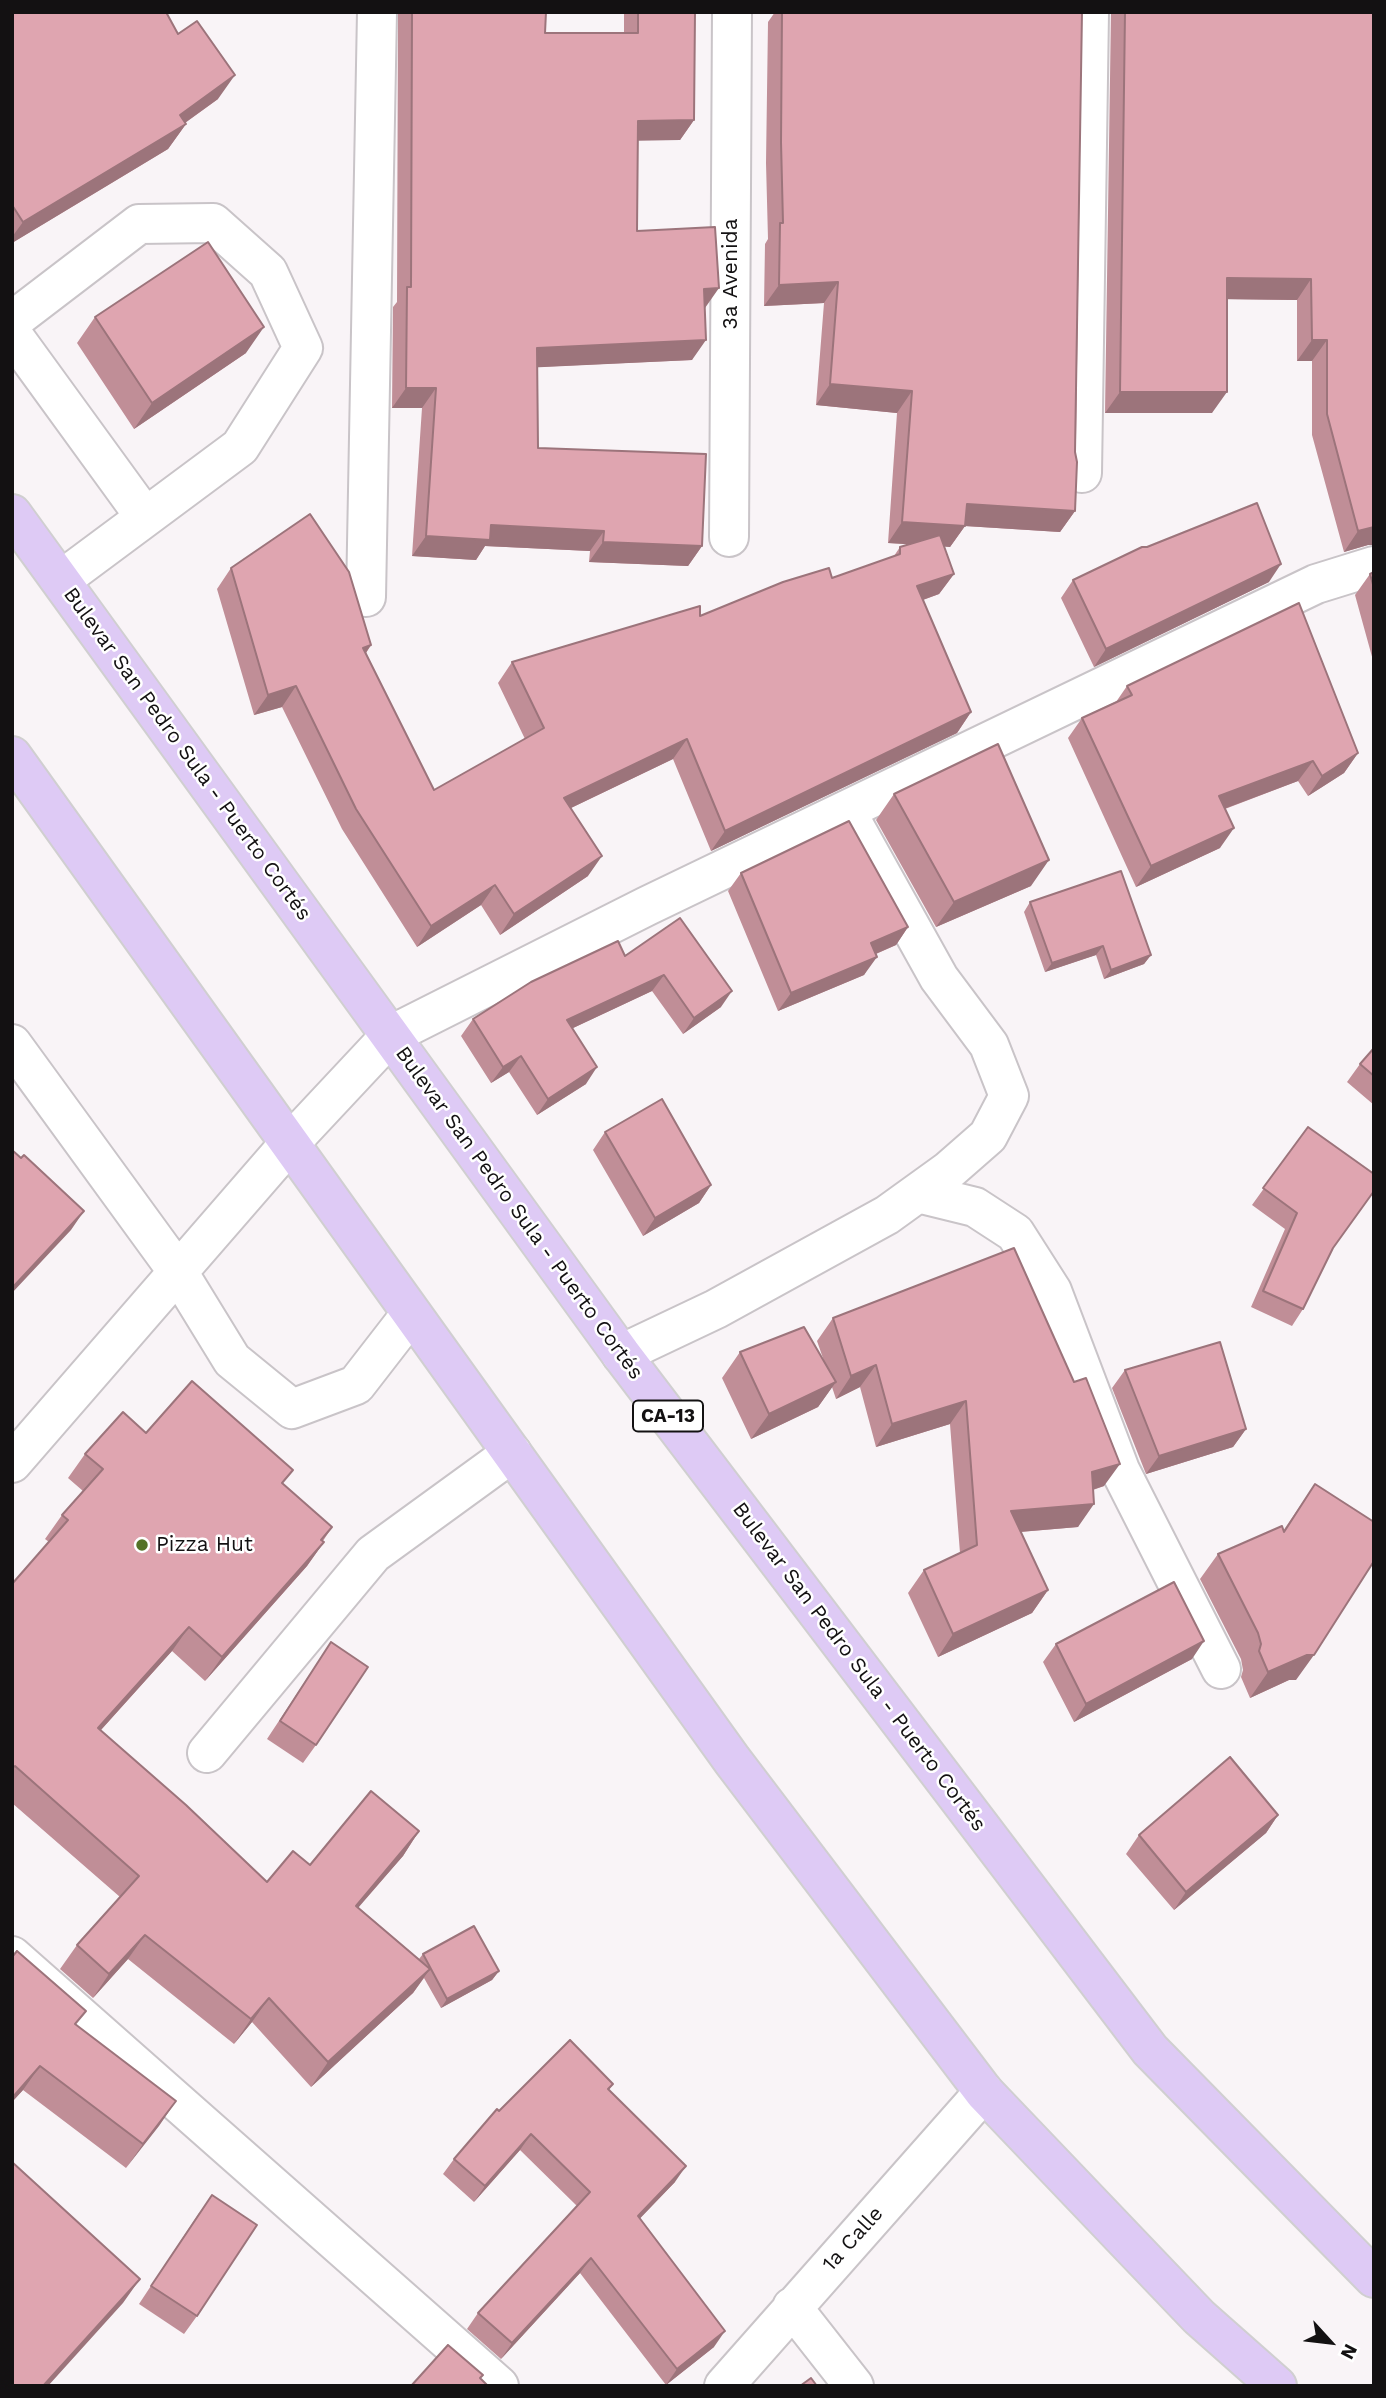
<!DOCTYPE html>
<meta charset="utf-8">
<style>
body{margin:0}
#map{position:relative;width:1386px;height:2398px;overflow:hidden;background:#f9f4f7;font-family:"Work Sans",sans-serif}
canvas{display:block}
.frame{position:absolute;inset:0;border:14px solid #131112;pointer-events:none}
.north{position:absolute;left:1295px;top:2307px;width:70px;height:70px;-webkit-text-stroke:5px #fff;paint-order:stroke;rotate:117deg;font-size:19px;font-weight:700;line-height:28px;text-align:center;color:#131112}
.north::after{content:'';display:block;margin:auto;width:24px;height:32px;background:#131112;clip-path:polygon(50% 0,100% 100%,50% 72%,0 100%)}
</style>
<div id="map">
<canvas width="1386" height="2398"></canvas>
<div class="frame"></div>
<div class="north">N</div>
</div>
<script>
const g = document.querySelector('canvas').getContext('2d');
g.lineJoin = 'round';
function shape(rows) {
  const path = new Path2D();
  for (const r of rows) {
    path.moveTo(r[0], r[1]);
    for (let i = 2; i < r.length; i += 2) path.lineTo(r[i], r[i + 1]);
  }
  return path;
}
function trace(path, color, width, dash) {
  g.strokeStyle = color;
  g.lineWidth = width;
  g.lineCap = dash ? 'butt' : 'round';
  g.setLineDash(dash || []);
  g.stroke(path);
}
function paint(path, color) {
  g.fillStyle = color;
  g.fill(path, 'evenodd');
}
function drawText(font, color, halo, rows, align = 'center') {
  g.font = font + ' "Work Sans",sans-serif';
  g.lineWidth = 5;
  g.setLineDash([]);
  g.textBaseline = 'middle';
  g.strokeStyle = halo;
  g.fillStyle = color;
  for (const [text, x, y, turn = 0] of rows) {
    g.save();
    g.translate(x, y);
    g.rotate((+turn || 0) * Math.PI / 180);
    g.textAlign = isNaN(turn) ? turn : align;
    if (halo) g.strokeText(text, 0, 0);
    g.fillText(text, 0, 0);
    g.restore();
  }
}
const minor = shape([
 [12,321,139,224,213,223,268,272,303,348,240,447,61,580],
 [12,334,145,517],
 [1082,473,1089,12],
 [729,537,732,12],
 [366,597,377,12],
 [12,1044,178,1272,232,1360,292,1409,356,1385,411,1314],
 [918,1193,975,1207,1015,1233,1052,1291,1120,1470,1221,1669],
 [621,1354,716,1309,887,1215,948,1171,988,1136,1009,1096,989,1045,939,978,846,811],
 [12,1463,289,1144,391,1035,647,906,1316,584,1374,566],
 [207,1753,373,1554,512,1453],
 [12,1956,499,2386],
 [792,2307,854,2386],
 [724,2386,984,2092]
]);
const highway = shape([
 [12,514,621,1354,1150,2050,1374,2278],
 [12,756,732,1760,984,2092,1199,2317,1277,2386]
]);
trace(minor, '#c9c4c8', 42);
trace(highway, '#d0cfd0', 42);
trace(minor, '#fff', 38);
trace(highway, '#decaf5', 38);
paint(shape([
 [12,12,218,99,185,123,186,124,168,149,12,243],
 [398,12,546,12,545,33,624,33,624,12,695,12,694,120,680,140,638,140,637,231,705,307,692,360,537,367,538,448,702,546,688,566,589,562,590,551,485,546,476,560,412,556,422,408,392,408,393,307,397,302],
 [775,12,1082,12,1075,511,1060,532,965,526,950,547,944,546,954,574,939,594,923,600,971,712,957,733,711,851,673,759,571,808,588,876,500,935,481,905,417,947,342,829,282,707,254,715,217,589,231,568,371,645,366,653,434,790,525,739,498,683,512,662,700,616,832,578,894,556,900,547,909,544,888,543,897,413,816,405,824,303,764,306,765,244,768,239,766,163,768,22],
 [1111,12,1374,12,1374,545,1368,545,1344,552,1312,435,1312,361,1297,361,1297,300,1227,299,1212,413,1105,413],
 [95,317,246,353,134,429,77,343],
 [1147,547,1269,582,1094,667,1061,598,1073,580],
 [1374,572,1374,664,1355,595,1370,574],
 [1127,686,1358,753,1344,773,1308,796,1298,781,1225,809,1220,848,1136,887,1068,738,1082,718,1116,702],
 [894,794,1031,886,936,927,876,820],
 [741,873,908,927,896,945,876,954,864,975,778,1011,728,891],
 [1030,902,1151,955,1144,964,1104,979,1096,955,1045,972,1024,912],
 [680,918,721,1007,683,1034,652,991,573,1028,586,1084,537,1115,509,1072,491,1083,461,1036,473,1019,625,956],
 [1374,1048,1374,1105,1347,1082,1360,1064],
 [1308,1127,1303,1309,1292,1326,1251,1307,1285,1229,1252,1205],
 [605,1132,711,1185,699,1203,643,1236,593,1150],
 [833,1318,1104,1486,1093,1490,1078,1527,1020,1532,1048,1590,1032,1613,938,1657,908,1593,924,1570,960,1553,950,1424,876,1447,860,1387,836,1399,832,1387,818,1407,751,1439,722,1378,740,1352,824,1361,817,1341],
 [1125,1370,1246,1429,1233,1447,1146,1474,1112,1388],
 [146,1433,283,1484,332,1527,323,1541,324,1542,307,1566,205,1681,172,1651,101,1730,267,1882,310,1865,419,1831,403,1856,358,1907,419,1959,423,1954,499,1971,492,1980,441,2008,424,1978,413,1993,311,2087,252,2022,234,2044,128,1959,93,1998,60,1969,77,1945,120,1897,12,1803,12,1584,49,1542,45,1539,62,1515,83,1491,68,1478,85,1454],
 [1315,1484,1296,1680,1289,1680,1250,1698,1241,1677,1243,1670,1241,1659,1200,1579,1218,1554,1283,1531],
 [331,1642,316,1745,303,1763,267,1739],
 [1056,1644,1192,1659,1074,1722,1043,1662],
 [1278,1815,1266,1833,1174,1910,1126,1854,1139,1835],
 [12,1957,76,2025,176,2101,126,2168,23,2090,12,2102],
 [613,2084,609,2090,675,2182,640,2218,714,2347,666,2385,580,2273,501,2359,467,2329,478,2313,577,2206,520,2150,474,2202,443,2174,454,2159,499,2111],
 [199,2213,197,2316,184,2334,139,2304]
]), '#c08e97');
paint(shape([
 [235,75,218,99,168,135,186,124,168,149,12,243,12,237,23,222,180,115],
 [694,120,680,140,624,141,638,121],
 [1227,278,1311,279,1297,300,1213,299],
 [838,282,824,303,764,306,779,285],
 [719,288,705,308,704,289],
 [264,327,246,353,134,429,152,403],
 [706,340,692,360,523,368,537,348],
 [1312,340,1327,340,1312,361,1297,361],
 [830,384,912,391,897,413,816,405],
 [406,388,436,388,422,408,392,408],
 [1120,392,1227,392,1212,413,1105,413],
 [967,504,1075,511,1060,532,965,526,950,547,888,543,902,522],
 [491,525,604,531,590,551,485,546,476,560,412,556,426,536],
 [1374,527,1374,545,1368,545,1344,552,1358,531],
 [603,542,702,546,688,566,589,562],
 [1281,564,1269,582,1094,667,1106,649],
 [954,574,939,594,903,607,917,586],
 [371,645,357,666,363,648],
 [296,686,282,707,254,715,268,695],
 [971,712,957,733,711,851,725,831],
 [687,739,673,759,550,818,564,798],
 [1358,753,1344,773,1308,796,1322,776],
 [1313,761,1298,781,1205,816,1219,796],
 [1234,828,1220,848,1136,887,1151,866],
 [602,856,588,876,500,935,514,914],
 [1049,860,1031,886,936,927,954,902],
 [495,885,481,905,417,947,431,926],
 [908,927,896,945,859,961,871,943],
 [1103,946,1096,955,1045,972,1052,963],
 [1151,955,1144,964,1104,979,1111,970],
 [877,957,864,975,778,1011,791,993],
 [664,975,652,991,556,1036,567,1020],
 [732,991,721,1007,683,1034,694,1018],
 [521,1056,509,1072,491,1083,503,1067],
 [597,1067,586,1084,537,1115,548,1099],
 [711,1185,699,1203,643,1236,655,1218],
 [84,1211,71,1230,12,1293,12,1288],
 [876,1365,860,1387,836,1399,851,1376],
 [836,1382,818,1407,751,1439,769,1414],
 [966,1401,950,1424,876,1447,892,1424],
 [1246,1429,1233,1447,1146,1474,1159,1456],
 [1120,1464,1104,1486,1076,1495,1092,1472],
 [1094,1504,1078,1527,995,1534,1011,1511],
 [324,1542,307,1566,205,1681,222,1657],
 [1048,1590,1032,1613,938,1657,953,1634],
 [189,1627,172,1651,81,1752,98,1728],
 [1204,1641,1192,1659,1074,1722,1086,1704],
 [1307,1655,1314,1655,1296,1680,1289,1680,1250,1698,1268,1672],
 [1278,1815,1266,1833,1174,1910,1186,1892],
 [419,1831,403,1856,339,1930,356,1906],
 [145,1935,128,1959,93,1998,109,1974],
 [430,1969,413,1993,311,2087,328,2062],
 [499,1971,492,1980,441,2008,447,1999],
 [269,1998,252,2022,234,2044,251,2019],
 [40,2066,23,2090,12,2102,12,2098],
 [176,2101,159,2126,126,2168,143,2144],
 [531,2134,520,2150,474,2202,485,2186],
 [686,2166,675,2182,627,2232,638,2216],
 [591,2258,580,2273,501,2359,512,2343],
 [140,2279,123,2303,48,2386,43,2386],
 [725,2331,714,2347,666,2385,677,2369]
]), '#9c747b');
const building = shape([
 [12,12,166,12,178,34,197,21,235,75,180,115,186,124,23,222,12,205,12,12],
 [412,12,546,12,545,33,638,33,638,12,695,12,694,120,638,121,637,231,715,227,719,288,704,289,706,340,537,348,538,448,706,454,702,546,603,542,604,531,491,525,490,540,426,536,436,388,406,388,407,287,411,287,412,12],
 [782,12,1082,12,1075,452,1077,462,1075,511,967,504,965,526,902,522,912,391,830,384,838,282,779,285,780,223,783,223,781,142,782,12],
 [1125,12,1374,12,1374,527,1358,531,1327,414,1327,340,1312,340,1311,279,1227,278,1227,392,1120,392,1125,12],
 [208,242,264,327,152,403,95,317,208,242],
 [1257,503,1281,564,1106,649,1073,580,1142,547,1147,547,1257,503],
 [310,514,349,572,371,645,363,648,434,790,544,728,512,662,700,606,700,616,783,582,829,568,832,578,900,554,900,547,940,535,954,574,917,586,971,712,725,831,687,739,564,798,602,856,514,914,495,885,431,926,356,809,296,686,268,695,231,568,310,514],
 [1374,572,1374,588,1370,574,1374,572],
 [1299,603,1358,753,1322,776,1313,761,1219,796,1234,828,1151,866,1082,718,1132,695,1127,686,1299,603],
 [998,744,1049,860,954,902,894,794,998,744],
 [849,821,908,927,871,943,877,957,791,993,741,873,849,821],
 [1121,871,1151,955,1111,970,1103,946,1052,963,1030,902,1121,871],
 [680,918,732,991,694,1018,664,975,567,1020,597,1067,548,1099,521,1056,503,1067,473,1019,531,982,618,941,625,956,680,918],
 [1374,1048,1374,1076,1360,1064,1374,1048],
 [662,1099,711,1185,655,1218,605,1132,662,1099],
 [1308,1127,1374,1174,1374,1191,1333,1248,1303,1309,1263,1291,1297,1213,1263,1188,1308,1127],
 [12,1150,21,1158,24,1155,84,1211,12,1288,12,1150],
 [1014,1248,1074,1382,1086,1378,1120,1464,1092,1472,1094,1504,1011,1511,1048,1590,953,1634,924,1570,977,1545,966,1401,892,1424,876,1365,851,1376,833,1318,1014,1248],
 [804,1327,836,1382,769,1414,740,1352,804,1327],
 [1220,1342,1246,1429,1159,1456,1125,1370,1220,1342],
 [192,1381,293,1470,282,1483,332,1527,321,1540,324,1542,222,1657,189,1627,98,1728,186,1805,267,1882,293,1851,310,1865,371,1791,419,1831,356,1906,430,1969,328,2062,269,1998,251,2019,145,1935,109,1974,77,1945,139,1876,15,1766,12,1768,12,1584,68,1520,62,1515,103,1469,85,1454,123,1412,146,1433,192,1381],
 [1315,1484,1374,1522,1374,1561,1314,1655,1307,1655,1268,1672,1259,1651,1261,1644,1258,1633,1218,1554,1282,1526,1284,1532,1315,1484],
 [1174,1582,1204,1641,1086,1704,1056,1644,1174,1582],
 [331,1642,368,1667,316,1745,280,1721,331,1642],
 [1230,1757,1278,1815,1186,1892,1139,1835,1230,1757],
 [474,1926,499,1971,447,1999,423,1954,474,1926],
 [17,1951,86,2011,75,2024,176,2101,143,2144,40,2066,12,2098,12,1957,17,1951],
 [570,2040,613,2084,608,2089,686,2166,638,2216,725,2331,677,2369,591,2258,512,2343,478,2313,590,2192,531,2134,485,2186,454,2159,497,2109,499,2111,570,2040],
 [12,2162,140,2279,43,2386,12,2386,12,2162],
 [212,2195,257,2225,197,2316,151,2286,212,2195],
 [448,2345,483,2375,480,2378,488,2386,411,2386,448,2345],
 [811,2378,817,2386,800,2386,811,2378]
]);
paint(building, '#dfa5b0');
trace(building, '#9c747b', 2);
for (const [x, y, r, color] of [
 [142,1545,7,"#547227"]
]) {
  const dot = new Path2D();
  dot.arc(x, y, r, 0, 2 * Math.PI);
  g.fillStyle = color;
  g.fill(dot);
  trace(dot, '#fff', 2.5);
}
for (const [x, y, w] of [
 [668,1416,70]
]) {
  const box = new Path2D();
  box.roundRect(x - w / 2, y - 15.5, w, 31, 5);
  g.fillStyle = '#fff';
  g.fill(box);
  trace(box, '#131112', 2);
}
drawText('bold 19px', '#131112', null, [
 ["CA-13",668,1416]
]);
drawText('21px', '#131112', '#fff', [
 ["3a Avenida",731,274,-90],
 ["Bulevar San Pedro Sula - Puerto Cortés",187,754,54],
 ["Bulevar San Pedro Sula - Puerto Cortés",519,1213,54],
 ["Bulevar San Pedro Sula - Puerto Cortés",859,1667,53],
 ["1a Calle",853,2239,-48]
]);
drawText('21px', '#131112', '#fff', [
 ["Pizza Hut",156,1545]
], 'left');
</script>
